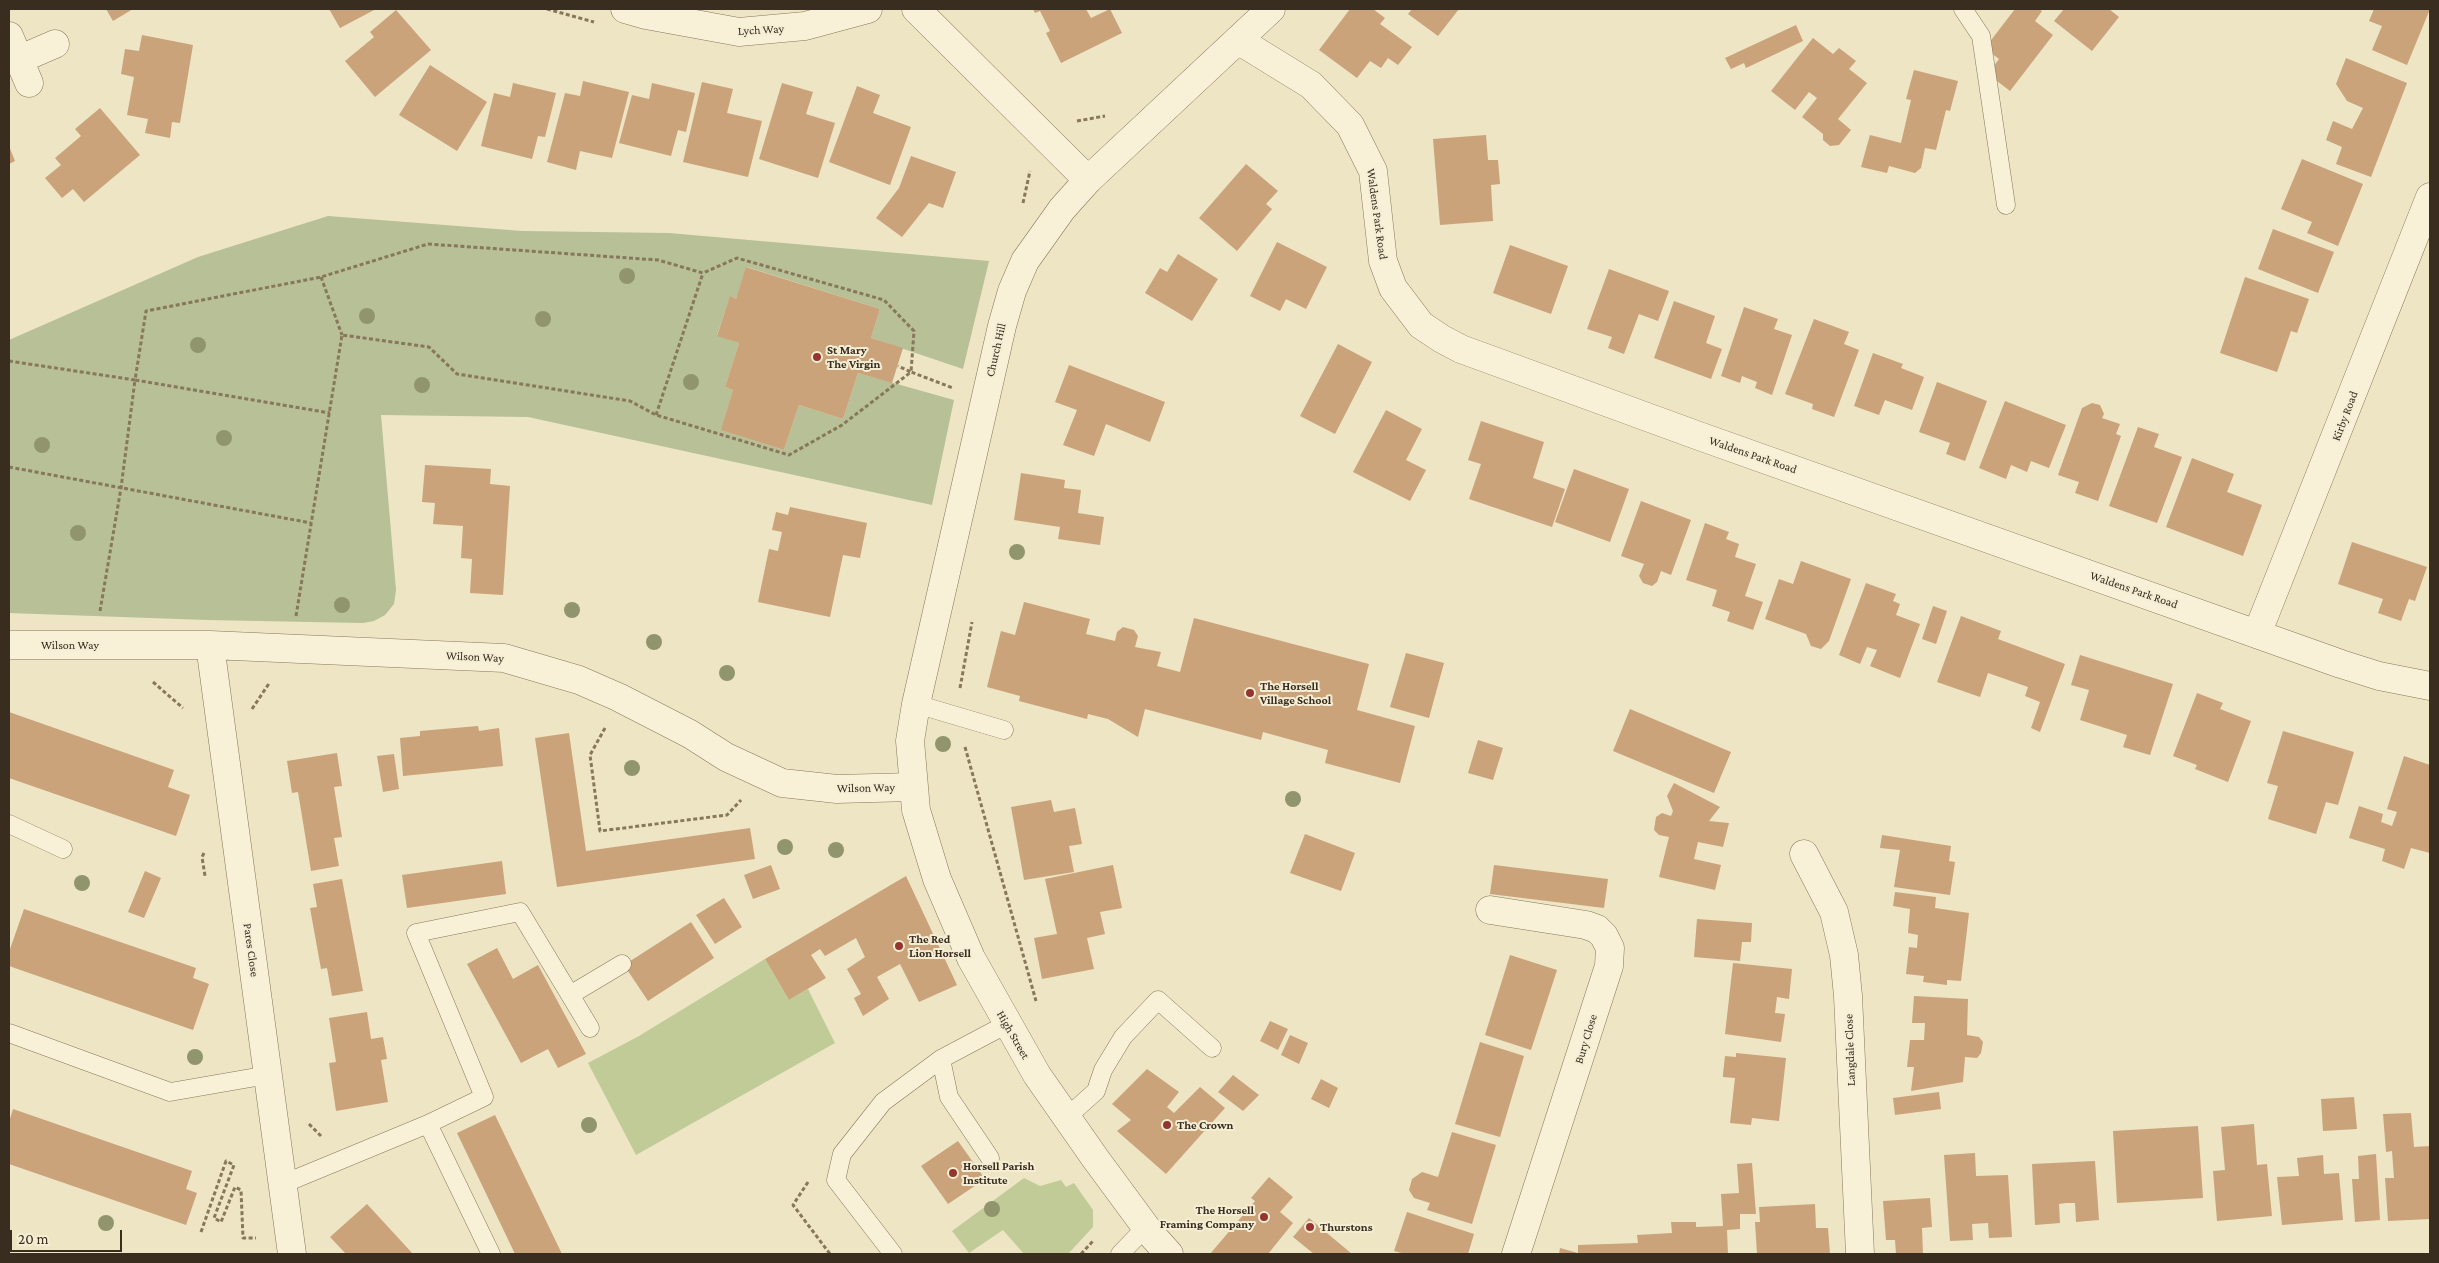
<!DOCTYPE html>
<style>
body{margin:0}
#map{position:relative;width:2439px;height:1263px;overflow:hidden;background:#ede5c4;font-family:"Crimson Pro",serif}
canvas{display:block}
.frame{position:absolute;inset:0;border:10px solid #382d1f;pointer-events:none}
.scale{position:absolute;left:10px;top:1230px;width:112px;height:22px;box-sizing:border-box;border:2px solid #382d1f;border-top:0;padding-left:6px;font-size:15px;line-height:18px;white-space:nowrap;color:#382d1f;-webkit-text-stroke:4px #f5eed4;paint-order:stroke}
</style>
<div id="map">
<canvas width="2439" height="1263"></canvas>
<div class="frame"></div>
<div class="scale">20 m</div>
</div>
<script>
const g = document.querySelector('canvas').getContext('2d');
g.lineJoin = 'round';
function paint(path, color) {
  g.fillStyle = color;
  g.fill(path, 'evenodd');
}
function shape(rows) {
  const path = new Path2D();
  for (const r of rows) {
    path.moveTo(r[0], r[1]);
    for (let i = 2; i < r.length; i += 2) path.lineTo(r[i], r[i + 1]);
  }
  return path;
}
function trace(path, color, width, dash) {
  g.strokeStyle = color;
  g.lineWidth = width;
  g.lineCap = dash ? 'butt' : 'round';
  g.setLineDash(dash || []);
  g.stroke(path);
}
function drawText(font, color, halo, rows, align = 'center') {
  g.font = font + ' "Crimson Pro",serif';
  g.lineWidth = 4;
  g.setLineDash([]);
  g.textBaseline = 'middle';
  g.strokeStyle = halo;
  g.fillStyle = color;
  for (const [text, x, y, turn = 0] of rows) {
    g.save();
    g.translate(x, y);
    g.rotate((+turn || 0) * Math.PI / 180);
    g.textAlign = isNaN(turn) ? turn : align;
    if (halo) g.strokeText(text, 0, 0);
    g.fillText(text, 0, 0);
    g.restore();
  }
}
paint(shape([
 [765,959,789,1000,808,989,835,1043,636,1155,588,1063,639,1036],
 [1024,1178,1040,1186,1061,1180,1066,1187,1074,1183,1093,1210,1093,1227,1068,1254,1024,1254,1003,1230,969,1253,952,1231]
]), '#c0cb98');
paint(shape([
 [328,216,522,231,669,233,989,261,963,369,871,338,880,309,747,267,736,299,730,297,717,335,739,343,725,387,733,390,722,430,784,450,799,405,843,419,858,373,954,400,932,505,528,417,381,415,396,590,394,604,385,615,374,621,363,623,207,620,9,613,9,340,198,257]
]), '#b7c097');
paint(shape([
 [106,9,133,9,113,21],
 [329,9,376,9,340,28],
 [1033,9,1086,9,1091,18,1110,9,1122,33,1061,63,1046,33,1050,31,1040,11,1035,13],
 [1350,9,1373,9,1385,18,1380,24,1412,47,1398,65,1388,58,1381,68,1370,61,1357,78,1319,50],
 [1412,9,1459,9,1438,36,1408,14],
 [2015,9,2039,9,2042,11,2035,21,2053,35,2010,91,1988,74,1999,59,1985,48],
 [2064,9,2109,9,2119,17,2092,51,2054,21],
 [2374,9,2430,9,2407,65,2372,50,2382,26,2369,21],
 [396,10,431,50,375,97,345,61,374,37,370,32],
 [1796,25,1803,41,1746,68,1744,63,1731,69,1725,58],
 [142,35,193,45,180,123,172,122,170,138,145,133,148,119,127,115,134,77,121,74,125,49,139,51],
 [1813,38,1833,54,1839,48,1856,61,1849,69,1867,83,1838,119,1851,130,1839,145,1830,146,1823,140,1823,134,1802,117,1817,98,1809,92,1795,110,1771,91],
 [2346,58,2407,83,2371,177,2336,164,2342,147,2326,140,2333,121,2352,129,2363,108,2347,101,2336,84],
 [430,65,487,102,457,151,399,115],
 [1914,70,1958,81,1950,111,1946,110,1936,150,1925,148,1921,168,1915,173,1889,166,1887,173,1861,167,1870,135,1901,143,1911,100,1906,99],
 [583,81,629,92,612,158,580,151,576,170,547,162,565,93,580,96],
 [702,82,733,89,727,113,762,121,748,177,683,162],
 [513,83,556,93,545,137,538,136,532,159,481,146,494,93,510,97],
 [652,83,695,93,686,132,678,130,671,156,619,143,632,95,649,99],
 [782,83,813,92,806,114,835,123,818,178,759,159],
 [857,86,880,95,873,113,911,127,890,185,829,162],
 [100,108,140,155,84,202,73,189,62,198,45,178,61,165,55,158,81,136,75,129],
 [1486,135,1488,160,1498,160,1500,184,1491,185,1493,221,1440,225,1433,139],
 [9,146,15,161,9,164],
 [911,156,956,172,943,208,929,203,902,237,876,218,899,188],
 [2302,159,2363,184,2338,246,2307,233,2312,222,2281,209],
 [1246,164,1278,191,1266,204,1272,209,1237,251,1199,218],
 [2273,229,2334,252,2318,293,2258,269],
 [1277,242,1327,267,1306,309,1286,299,1280,311,1250,296],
 [1510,245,1568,266,1551,314,1493,293],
 [1178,254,1218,279,1192,321,1145,293,1160,268,1167,272],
 [746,267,880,309,871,338,903,348,892,383,858,373,843,419,799,405,784,450,721,430,733,390,725,387,739,343,717,336,730,296,736,299],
 [1609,269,1669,291,1658,321,1639,314,1624,354,1608,348,1612,337,1587,329],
 [2245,277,2309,299,2297,333,2291,331,2277,372,2220,353],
 [1674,301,1715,316,1706,343,1722,349,1711,379,1654,358],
 [1744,307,1778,319,1774,329,1792,335,1772,395,1755,388,1757,382,1742,376,1740,383,1721,376],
 [1814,319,1849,332,1844,344,1859,350,1834,417,1812,409,1813,404,1785,394],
 [1338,344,1372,362,1335,434,1300,416],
 [1873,353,1903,364,1901,368,1924,377,1912,410,1885,400,1879,415,1854,406],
 [1069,365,1165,402,1150,442,1106,424,1094,456,1063,445,1077,410,1055,402],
 [1937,382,1987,401,1965,461,1946,454,1950,443,1919,432],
 [2005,401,2066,425,2049,468,2031,461,2027,472,2011,465,2006,479,1979,468],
 [2092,403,2100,405,2104,414,2102,418,2120,424,2116,434,2121,436,2098,501,2075,493,2079,482,2058,475,2082,408],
 [1386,410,1422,429,1406,460,1426,470,1410,501,1353,472],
 [1481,421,1544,442,1533,478,1565,489,1552,527,1469,499,1481,464,1468,460],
 [2138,427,2159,434,2154,447,2182,457,2157,523,2109,506],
 [2192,458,2234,474,2227,492,2262,505,2243,556,2166,527],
 [425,465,491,469,490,484,510,486,503,595,470,593,472,559,461,558,463,526,433,524,435,503,422,502],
 [1574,469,1629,489,1610,542,1555,522],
 [1021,473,1065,480,1064,488,1081,490,1078,513,1104,517,1100,545,1058,539,1060,527,1014,520],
 [1641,501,1691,520,1671,575,1661,571,1657,582,1652,586,1643,583,1639,576,1644,564,1621,556],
 [790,507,867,523,860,558,843,555,830,617,758,602,769,549,778,551,782,532,772,530,776,512,788,515],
 [1705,523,1729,532,1726,539,1739,544,1735,557,1756,564,1745,596,1763,602,1753,630,1727,621,1730,612,1712,606,1717,590,1686,580],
 [2352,542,2427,567,2415,601,2409,599,2401,621,2378,613,2383,599,2338,584],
 [1801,561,1851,579,1829,641,1821,649,1811,646,1806,634,1765,619,1779,579,1793,584],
 [1866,583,1896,594,1893,601,1900,604,1896,615,1920,624,1900,678,1870,666,1877,650,1867,647,1860,664,1839,655],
 [1024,602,1090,619,1086,634,1115,641,1117,632,1123,627,1134,630,1138,636,1135,647,1161,652,1157,666,1180,672,1194,618,1369,664,1357,710,1415,726,1400,783,1325,763,1328,750,1263,732,1261,740,1145,709,1138,737,1108,719,1088,714,1087,719,1019,701,1020,696,987,687,1001,631,1015,635],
 [1933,606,1947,611,1936,644,1922,639],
 [1961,616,2001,631,1998,639,2065,664,2040,732,2031,728,2040,702,2025,696,2028,687,1988,673,1980,697,1937,682],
 [1406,653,1444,663,1429,718,1390,707],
 [2080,655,2173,684,2150,755,2123,747,2127,735,2080,720,2089,690,2071,685],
 [2197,693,2223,703,2220,709,2251,721,2228,782,2195,769,2197,765,2173,756],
 [1630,709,1731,752,1714,793,1613,751],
 [9,712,174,770,168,787,190,795,176,836,9,778],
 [478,726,479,731,499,728,503,766,403,776,400,738,420,736,420,731],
 [2283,731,2354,752,2338,805,2326,802,2316,834,2268,819,2278,786,2267,783],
 [569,733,586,851,750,828,755,859,557,887,535,738],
 [1478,740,1503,748,1493,780,1468,773],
 [337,753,342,786,334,787,342,837,334,838,339,866,311,871,298,792,292,793,287,761],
 [394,754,399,789,383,792,377,756],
 [2404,756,2430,765,2430,853,2411,848,2404,869,2382,861,2385,849,2349,838,2359,806,2383,814,2381,822,2392,826,2397,812,2387,809],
 [1674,783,1720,807,1709,821,1729,823,1723,847,1698,842,1694,859,1721,865,1715,890,1659,877,1669,837,1659,835,1654,830,1656,817,1662,813,1671,816,1673,811,1667,796],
 [1051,800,1054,812,1075,808,1082,844,1069,846,1074,872,1024,880,1011,807],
 [1305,834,1355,853,1341,891,1290,873],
 [1882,835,1951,846,1949,861,1955,862,1950,895,1894,887,1900,850,1880,848],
 [502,861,506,894,407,908,402,875],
 [771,865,780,889,753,899,744,875],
 [1113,865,1122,908,1100,912,1105,934,1087,938,1094,969,1042,979,1034,938,1057,934,1045,879],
 [1494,865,1608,879,1604,908,1490,894],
 [145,871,161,878,144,918,128,912],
 [906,876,957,985,919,1002,900,964,877,977,889,999,863,1016,854,998,861,994,847,969,865,957,856,938,825,956,820,949,811,955,826,978,789,1000,765,959],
 [342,879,363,991,332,996,327,968,321,969,310,908,317,907,313,884],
 [1895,892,1936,897,1935,908,1969,913,1961,981,1947,980,1947,985,1923,982,1924,976,1906,974,1909,947,1917,948,1918,935,1908,933,1910,909,1893,906],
 [724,898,742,927,715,944,696,915],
 [24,909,196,968,193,978,209,984,193,1030,9,966,9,952],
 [1697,919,1752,923,1751,942,1742,942,1740,961,1694,957],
 [691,922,714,958,648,1001,624,965],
 [497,948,513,979,538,965,586,1054,558,1068,548,1049,521,1063,467,964],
 [1510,955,1557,970,1531,1050,1485,1035],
 [1733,963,1792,969,1789,999,1777,997,1775,1013,1785,1014,1781,1042,1725,1034],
 [1914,996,1968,999,1967,1035,1979,1037,1983,1042,1981,1053,1977,1058,1965,1057,1963,1082,1911,1091,1914,1067,1907,1067,1910,1040,1924,1040,1925,1023,1912,1023],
 [367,1012,371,1039,383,1037,387,1059,381,1060,388,1102,336,1111,329,1063,336,1062,329,1018],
 [1270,1021,1288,1029,1278,1050,1260,1041],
 [1290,1035,1308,1043,1299,1064,1281,1055],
 [1480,1042,1524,1056,1500,1137,1455,1124],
 [1736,1053,1786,1058,1779,1121,1752,1118,1751,1125,1730,1123,1735,1078,1723,1077,1723,1074,1725,1056,1736,1057],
 [1147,1069,1179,1092,1167,1107,1174,1113,1200,1087,1225,1108,1166,1174,1117,1131,1131,1120,1112,1104],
 [1233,1075,1259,1095,1243,1111,1218,1092],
 [1321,1079,1338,1088,1329,1108,1311,1099],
 [1939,1092,1941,1109,1895,1115,1893,1098],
 [2354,1097,2357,1129,2323,1131,2321,1099],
 [13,1109,192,1171,186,1189,197,1193,186,1225,9,1164,9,1122],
 [2411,1113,2414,1147,2430,1146,2430,1219,2388,1221,2385,1178,2394,1178,2392,1151,2386,1152,2383,1114],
 [495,1115,562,1254,515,1254,457,1133],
 [2254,1124,2257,1165,2267,1164,2272,1216,2217,1221,2213,1171,2225,1170,2221,1127],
 [2198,1126,2203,1198,2117,1203,2113,1131],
 [1452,1132,1496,1145,1472,1224,1427,1210,1430,1203,1414,1198,1409,1190,1412,1179,1422,1172,1438,1177],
 [958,1141,985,1179,948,1204,921,1166],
 [1975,1153,1976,1176,2008,1175,2012,1237,1989,1238,1988,1223,1972,1224,1973,1240,1950,1241,1944,1155],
 [2376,1154,2380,1220,2355,1222,2352,1179,2359,1179,2358,1156],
 [2323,1155,2324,1174,2339,1173,2343,1220,2282,1225,2277,1177,2299,1176,2297,1158],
 [2095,1161,2099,1220,2076,1222,2075,1203,2066,1203,2059,1204,2060,1223,2035,1225,2032,1164],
 [1752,1163,1756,1214,1740,1214,1740,1229,1727,1230,1728,1254,1559,1254,1560,1248,1578,1253,1578,1245,1638,1243,1637,1235,1672,1233,1671,1222,1696,1222,1696,1227,1723,1226,1721,1194,1739,1193,1737,1164],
 [1269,1177,1293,1197,1280,1212,1293,1223,1268,1254,1210,1254,1255,1201,1251,1198],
 [1930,1198,1932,1227,1922,1228,1923,1254,1896,1254,1895,1240,1886,1240,1883,1201],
 [367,1204,413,1254,346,1254,330,1237],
 [1815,1204,1816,1228,1828,1228,1830,1254,1757,1254,1755,1222,1760,1222,1759,1207],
 [1407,1212,1474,1234,1468,1254,1405,1254,1394,1251],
 [1309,1218,1352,1254,1314,1254,1293,1237]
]), '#caa37b');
const service = shape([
 [1963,9,1981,36,2006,205],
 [916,704,1004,730],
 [9,824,63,849],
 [570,995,622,964],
 [9,1033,170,1092,268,1075],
 [941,1059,949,1097,990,1158],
 [1066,1118,1096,1091,1103,1070,1123,1037,1158,1000,1212,1048],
 [428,1124,491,1254],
 [283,1184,428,1124,484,1097,416,933,520,912,590,1028],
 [893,1254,836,1180,842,1154,883,1102,941,1059,1007,1024],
 [1120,1254,1146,1227]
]);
const minor = shape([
 [625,9,646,15,739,32,805,26,868,9],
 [916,9,1088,180],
 [9,36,29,83],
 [1238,40,1311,85,1350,125,1373,171,1383,261,1393,288,1421,325,1442,339,1461,349,1699,436,2341,664,2379,676,2430,686],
 [18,60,55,44],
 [2257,634,2430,197],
 [9,645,210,645,504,658,579,680,618,697,690,734,726,757,782,783,837,789,912,787],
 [210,645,292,1254],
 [1804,854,1834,912,1844,955,1848,996,1860,1254],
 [1490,910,1586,925,1597,929,1604,936,1610,948,1609,966,1516,1254]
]);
const tertiary = shape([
 [1169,1254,1151,1234,1095,1158,1037,1075,971,958,937,879,916,810,910,741,916,704,1002,326,1012,291,1025,261,1062,209,1088,180,1271,9]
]);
trace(service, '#87775b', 19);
trace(minor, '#87775b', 29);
trace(tertiary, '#87775b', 29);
trace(shape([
 [547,9,594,22],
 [1077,121,1105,116],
 [1023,203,1030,171],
 [321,277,342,335],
 [9,361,135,380,146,311,321,277,428,244,658,260,703,273,737,258,884,300,914,331,911,372,898,366],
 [656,415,703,273],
 [9,467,311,523],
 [100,611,121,488,135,380,330,413],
 [296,616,342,335,429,347,457,374,630,401,656,415,789,455,842,425,911,372,953,388],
 [153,682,183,708],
 [960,688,972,622],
 [252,709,270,682],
 [605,728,590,755,600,831,727,815,741,800],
 [965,747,1036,1001],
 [204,853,202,857,205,876],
 [309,1124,322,1137],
 [808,1182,793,1205,830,1254],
 [201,1232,226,1161,234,1165,214,1218,221,1222,235,1187,241,1190,243,1238,256,1238],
 [1081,1254,1093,1241]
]), '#87775b', 3, [4, 2.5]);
trace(service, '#f8f1d7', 18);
trace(minor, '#f8f1d7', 28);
trace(tertiary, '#f8f1d7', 28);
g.fillStyle = '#90956d';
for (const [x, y] of [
 [627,276],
 [367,316],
 [543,319],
 [198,345],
 [691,382],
 [422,385],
 [224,438],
 [42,445],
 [78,533],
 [1017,552],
 [342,605],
 [572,610],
 [654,642],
 [727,673],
 [943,744],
 [632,768],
 [1293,799],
 [785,847],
 [836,850],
 [82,883],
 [195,1057],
 [589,1125],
 [992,1209],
 [106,1223]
]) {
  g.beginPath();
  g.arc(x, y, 8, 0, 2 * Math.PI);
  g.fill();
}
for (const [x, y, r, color] of [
 [817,357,5,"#95352d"],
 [1250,693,5,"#95352d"],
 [899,946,5,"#95352d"],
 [1167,1125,5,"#95352d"],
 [953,1173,5,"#95352d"],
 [1264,1217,5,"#95352d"],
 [1310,1227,5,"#95352d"]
]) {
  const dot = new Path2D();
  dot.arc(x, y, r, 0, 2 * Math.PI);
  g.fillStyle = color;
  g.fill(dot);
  trace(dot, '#f5eed4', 2);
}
drawText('12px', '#382d1f', '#f5eed4', [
 ["Lych Way",761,30,-3],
 ["Waldens Park Road",1377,214,82],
 ["Church Hill",996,350,-77],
 ["Kirby Road",2345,416,-69],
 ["Waldens Park Road",1753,455,19],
 ["Waldens Park Road",2134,590,19],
 ["Wilson Way",70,645],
 ["Wilson Way",475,657,3],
 ["Wilson Way",866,788,-1],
 ["Pares Close",251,950,82],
 ["High Street",1013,1035,60],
 ["Bury Close",1586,1039,-73],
 ["Langdale Close",1850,1050,-92]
]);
drawText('bold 12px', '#382d1f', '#f5eed4', [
 ["St Mary",827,350],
 ["The Virgin",827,364],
 ["The Horsell",1260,686],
 ["Village School",1260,700],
 ["The Red",909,939],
 ["Lion Horsell",909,953],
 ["The Crown",1177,1125],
 ["Horsell Parish",963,1166],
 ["Institute",963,1180],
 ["The Horsell",1254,1210,"right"],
 ["Framing Company",1254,1224,"right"],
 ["Thurstons",1320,1227]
], 'left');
</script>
